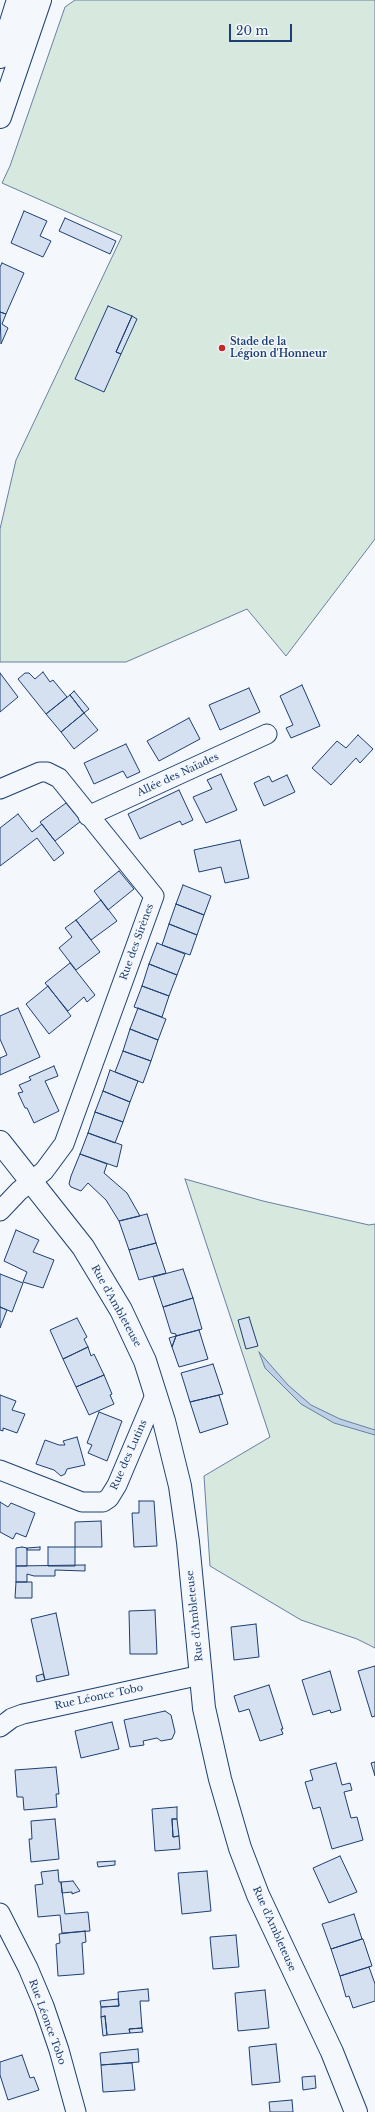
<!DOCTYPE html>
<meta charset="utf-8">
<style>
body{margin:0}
#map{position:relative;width:375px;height:2112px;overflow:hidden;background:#f4f7fb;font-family:"Libre Baskerville",serif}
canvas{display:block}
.scale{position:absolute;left:229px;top:24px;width:63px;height:18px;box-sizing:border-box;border:2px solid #1d3f73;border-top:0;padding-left:5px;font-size:12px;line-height:14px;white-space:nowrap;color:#1d3f73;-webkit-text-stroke:3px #f4f7fb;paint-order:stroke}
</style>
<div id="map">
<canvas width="375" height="2112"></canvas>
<div class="scale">20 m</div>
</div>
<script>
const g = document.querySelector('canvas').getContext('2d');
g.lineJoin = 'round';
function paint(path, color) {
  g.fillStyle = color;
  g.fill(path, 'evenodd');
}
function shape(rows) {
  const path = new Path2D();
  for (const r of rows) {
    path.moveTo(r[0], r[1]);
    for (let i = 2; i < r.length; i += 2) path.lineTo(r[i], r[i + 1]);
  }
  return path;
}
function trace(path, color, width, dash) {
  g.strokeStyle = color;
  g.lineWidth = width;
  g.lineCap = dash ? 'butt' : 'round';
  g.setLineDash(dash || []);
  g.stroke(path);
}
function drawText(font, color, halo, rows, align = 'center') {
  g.font = font + ' "Libre Baskerville",serif';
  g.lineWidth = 3;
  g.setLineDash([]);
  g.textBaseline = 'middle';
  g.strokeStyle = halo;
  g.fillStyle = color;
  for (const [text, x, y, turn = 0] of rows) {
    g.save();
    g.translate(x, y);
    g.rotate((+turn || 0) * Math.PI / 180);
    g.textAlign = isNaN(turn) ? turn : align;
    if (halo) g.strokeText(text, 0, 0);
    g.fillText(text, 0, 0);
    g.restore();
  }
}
const green = shape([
 [75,0,375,0,375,539,286,656,247,609,126,662,0,662,0,529,16,460,122,236,2,183,10,166,65,7,75,0],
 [185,1179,263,1201,369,1225,375,1224,375,1648,357,1639,301,1620,210,1566,204,1476,270,1437,185,1179]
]);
paint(green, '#d7e8df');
trace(green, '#687fa3', 1);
const water = shape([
 [259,1352,288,1385,311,1405,340,1419,375,1430,375,1435,334,1423,301,1404,265,1368,259,1352]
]);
paint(water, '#bed0e5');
trace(water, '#687fa3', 1);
const building = shape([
 [24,211,47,221,40,236,51,241,43,257,11,243,24,211],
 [65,218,116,241,110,254,59,231,65,218],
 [2,263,24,273,6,314,0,312,0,267,2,263],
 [108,306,132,316,116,352,121,354,104,392,75,379,108,306],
 [0,312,6,314,2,324,8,328,1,344,0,312],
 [132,316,137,319,121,354,116,352,132,316],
 [43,672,50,682,53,680,67,697,46,714,18,679,25,673,29,673,35,679,43,672],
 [0,673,18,697,0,712,0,673],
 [302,685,320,726,291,738,286,728,293,725,280,696,302,685],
 [249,688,260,712,220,730,209,705,249,688],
 [74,691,89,709,84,713,70,695,74,691],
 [70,695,84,713,61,732,46,714,70,695],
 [84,713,98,730,74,749,61,732,84,713],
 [189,718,200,739,159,761,147,741,189,718],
 [358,735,373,749,360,763,356,758,331,785,312,768,337,741,346,748,358,735],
 [126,744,140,772,127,778,123,771,94,784,84,763,126,744],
 [221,774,237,810,206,823,193,797,212,789,207,780,221,774],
 [287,775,295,792,264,806,254,783,269,776,272,782,287,775],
 [179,790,193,820,182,825,180,821,140,839,128,814,179,790],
 [66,803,81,821,55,841,40,822,66,803],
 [18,814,32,832,42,824,64,853,54,861,37,838,0,866,0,828,18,814],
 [240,840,249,878,225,883,221,867,199,872,194,850,240,840],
 [119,871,134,889,108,910,94,891,119,871],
 [183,885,211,896,204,915,176,904,183,885],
 [101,900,117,921,91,940,76,920,101,900],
 [176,904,204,915,197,935,169,924,176,904],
 [76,920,100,952,76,970,59,948,72,937,65,928,76,920],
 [169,924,197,935,190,955,162,945,169,924],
 [157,943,185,954,177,975,149,964,157,943],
 [70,963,95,995,87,1002,84,997,68,1011,45,983,70,963],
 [149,964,177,975,169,996,142,986,149,964],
 [48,986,71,1016,49,1034,26,1004,48,986],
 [142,986,169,996,162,1017,134,1007,142,986],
 [18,1008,40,1057,0,1075,0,1058,7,1055,0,1039,0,1016,18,1008],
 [138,1008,166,1019,158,1040,130,1029,138,1008],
 [130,1029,158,1040,151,1061,123,1051,130,1029],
 [123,1051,151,1061,143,1083,115,1072,123,1051],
 [54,1066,58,1076,45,1081,59,1111,34,1123,27,1108,25,1108,18,1093,23,1092,19,1085,31,1080,29,1077,54,1066],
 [110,1070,138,1081,130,1102,103,1091,110,1070],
 [103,1091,130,1102,123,1122,95,1112,103,1091],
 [95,1112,123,1122,115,1143,88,1133,95,1112],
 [88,1133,122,1145,117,1167,80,1154,88,1133],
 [80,1154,107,1164,104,1173,127,1193,140,1216,119,1221,106,1200,88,1183,81,1191,71,1187,69,1184,71,1176,80,1154],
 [147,1214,156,1243,129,1250,119,1221,147,1214],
 [16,1230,39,1240,33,1252,54,1260,43,1288,23,1282,27,1272,4,1261,16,1230],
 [156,1243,166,1273,139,1280,129,1250,156,1243],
 [183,1269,193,1298,163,1307,153,1277,183,1269],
 [0,1274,23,1283,12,1312,0,1307,0,1274],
 [193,1298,202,1329,176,1336,176,1334,171,1333,163,1307,193,1298],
 [0,1307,7,1310,0,1328,0,1307],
 [249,1317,258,1346,246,1349,238,1320,249,1317],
 [77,1318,87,1337,84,1339,88,1347,63,1359,50,1330,77,1318],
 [199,1330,208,1359,179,1367,172,1347,176,1336,199,1330],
 [176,1336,172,1347,169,1338,176,1336],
 [88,1347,91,1356,94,1354,104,1375,76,1387,63,1359,88,1347],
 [213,1364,223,1394,190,1402,181,1373,213,1364],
 [104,1375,112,1394,110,1395,114,1404,89,1415,76,1387,104,1375],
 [0,1395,16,1401,12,1410,25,1414,17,1433,3,1428,3,1431,0,1430,0,1395],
 [219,1395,228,1424,200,1433,190,1402,219,1395],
 [99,1412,122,1421,107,1461,88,1453,92,1445,87,1443,99,1412],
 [77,1437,85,1465,67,1469,65,1474,61,1476,54,1470,36,1464,45,1440,59,1445,65,1445,63,1441,77,1437],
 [139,1501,154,1501,157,1546,134,1547,132,1513,139,1513,139,1501],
 [0,1502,8,1507,11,1503,35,1513,26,1537,16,1533,13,1539,0,1532,0,1502],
 [101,1521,102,1547,75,1547,75,1522,101,1521],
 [22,1547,27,1548,27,1566,16,1566,16,1548,22,1547],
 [40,1547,40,1550,27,1550,27,1548,40,1547],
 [48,1547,75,1547,75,1566,48,1566,48,1547],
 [85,1565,85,1571,55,1570,55,1576,34,1576,27,1574,27,1582,16,1582,16,1566,85,1565],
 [16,1582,32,1582,32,1598,15,1598,16,1582],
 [155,1610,157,1654,130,1654,129,1611,155,1610],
 [56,1613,69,1675,45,1680,31,1619,56,1613],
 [256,1624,259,1657,234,1660,231,1627,256,1624],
 [375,1666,375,1716,372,1717,358,1671,375,1666],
 [330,1671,341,1710,331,1713,330,1710,313,1715,302,1680,330,1671],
 [43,1674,45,1680,37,1682,36,1676,43,1674],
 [269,1685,283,1729,281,1729,283,1734,260,1741,249,1709,239,1712,234,1696,269,1685],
 [165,1711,171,1715,175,1732,172,1739,161,1741,157,1738,143,1741,144,1745,130,1747,124,1720,165,1711],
 [112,1722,119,1749,81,1758,75,1731,112,1722],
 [375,1762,375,1776,371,1763,375,1762],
 [336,1763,342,1785,350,1783,352,1790,344,1792,351,1818,357,1817,363,1840,332,1849,320,1807,313,1809,305,1782,313,1780,310,1770,336,1763],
 [56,1767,59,1794,56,1794,57,1807,24,1810,23,1797,17,1797,15,1770,56,1767],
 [177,1807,177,1819,172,1819,173,1837,179,1836,180,1849,155,1851,152,1809,177,1807],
 [55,1819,59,1859,31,1862,29,1839,32,1839,31,1821,55,1819],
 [172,1819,177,1819,179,1836,173,1837,172,1819],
 [340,1856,357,1892,329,1903,313,1868,340,1856],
 [115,1861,115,1865,98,1867,97,1862,115,1861],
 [58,1870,59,1882,61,1882,65,1914,88,1912,90,1931,62,1933,60,1915,38,1917,35,1885,43,1884,41,1872,58,1870],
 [207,1871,211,1911,182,1914,178,1873,207,1871],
 [73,1881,80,1891,72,1894,72,1892,62,1893,61,1882,73,1881],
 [354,1914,362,1939,331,1949,322,1924,354,1914],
 [85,1931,86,1942,82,1943,84,1974,58,1976,56,1944,60,1943,59,1934,85,1931],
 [236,1935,239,1967,213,1969,210,1937,236,1935],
 [362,1939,363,1939,372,1966,340,1976,331,1949,362,1939],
 [369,1967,375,1984,375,2001,353,2008,349,1996,346,1997,340,1976,369,1967],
 [148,1989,149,2001,140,2001,142,2028,129,2029,130,2033,107,2035,105,2016,101,2017,101,2007,119,2006,118,1992,148,1989],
 [265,1990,269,2028,238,2031,235,1993,265,1990],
 [118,1999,119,2006,101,2007,100,2001,118,1999],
 [105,2016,107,2035,103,2036,101,2017,105,2016],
 [142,2028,143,2032,130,2033,129,2029,142,2028],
 [276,2044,280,2082,252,2085,249,2047,276,2044],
 [138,2049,139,2062,101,2065,100,2053,138,2049],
 [22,2055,30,2078,34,2077,39,2090,8,2100,0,2075,0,2062,22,2055],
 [132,2063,135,2090,103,2092,101,2065,132,2063],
 [315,2076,316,2088,303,2090,302,2077,315,2076],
 [292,2100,293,2112,270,2112,269,2102,292,2100]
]);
paint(building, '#d5e0f0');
trace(building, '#1d3f73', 1);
const minor = shape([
 [0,789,40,772,47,772,59,778,154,896,64,1144,44,1171,19,1191,0,1211],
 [88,816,267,734],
 [0,1470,82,1502,103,1502,109,1498,117,1485,156,1393],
 [0,1727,12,1718,23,1714,201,1675],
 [0,1913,28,1968,44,2006,59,2050,76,2112]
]);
const tertiary = shape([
 [0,1142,83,1247,121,1310,145,1361,164,1421,180,1486,188,1542,204,1708,220,1779,240,1848,258,1895,332,2052,356,2112]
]);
const primary = shape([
 [0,57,18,0],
 [0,117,40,0]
]);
trace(minor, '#1d3f73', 21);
trace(tertiary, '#1d3f73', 24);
trace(primary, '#1d3f73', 24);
trace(minor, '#f4f7fb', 19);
trace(tertiary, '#f4f7fb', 22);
trace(primary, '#f4f7fb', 22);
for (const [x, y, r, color] of [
 [222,348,4,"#c62828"]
]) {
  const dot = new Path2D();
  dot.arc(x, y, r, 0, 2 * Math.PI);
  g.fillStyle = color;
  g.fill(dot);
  trace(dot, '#f4f7fb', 1.5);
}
drawText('bold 10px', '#1d3f73', '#f4f7fb', [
 ["Stade de la",230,342],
 ["Légion d'Honneur",230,354]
], 'left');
drawText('10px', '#1d3f73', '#f4f7fb', [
 ["Allée des Naïades",178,775,-25],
 ["Rue des Sirènes",137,942,-70],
 ["Rue d'Ambleteuse",116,1306,61],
 ["Rue des Lutins",129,1455,-66],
 ["Rue d'Ambleteuse",195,1616,-96],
 ["Rue Léonce Tobo",99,1697,-12],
 ["Rue d'Ambleteuse",274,1929,66],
 ["Rue Léonce Tobo",47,2022,70]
]);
</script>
